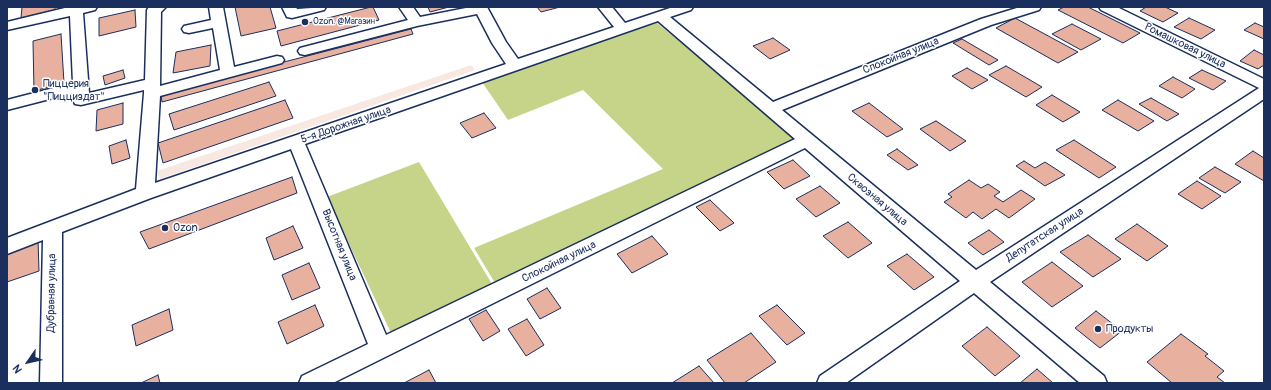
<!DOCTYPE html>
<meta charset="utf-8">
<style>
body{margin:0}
#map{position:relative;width:1271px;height:390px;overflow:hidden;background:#fff;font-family:Pangolin,sans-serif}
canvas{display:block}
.frame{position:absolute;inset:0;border:8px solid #1b2f5e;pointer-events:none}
.north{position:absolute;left:8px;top:342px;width:40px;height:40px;-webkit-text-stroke:3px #fff;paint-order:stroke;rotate:236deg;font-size:11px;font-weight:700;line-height:16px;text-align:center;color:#1b2f5e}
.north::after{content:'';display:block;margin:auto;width:14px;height:18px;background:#1b2f5e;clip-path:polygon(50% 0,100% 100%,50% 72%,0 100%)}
</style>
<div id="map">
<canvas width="1271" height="390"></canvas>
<div class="frame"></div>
<div class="north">N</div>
</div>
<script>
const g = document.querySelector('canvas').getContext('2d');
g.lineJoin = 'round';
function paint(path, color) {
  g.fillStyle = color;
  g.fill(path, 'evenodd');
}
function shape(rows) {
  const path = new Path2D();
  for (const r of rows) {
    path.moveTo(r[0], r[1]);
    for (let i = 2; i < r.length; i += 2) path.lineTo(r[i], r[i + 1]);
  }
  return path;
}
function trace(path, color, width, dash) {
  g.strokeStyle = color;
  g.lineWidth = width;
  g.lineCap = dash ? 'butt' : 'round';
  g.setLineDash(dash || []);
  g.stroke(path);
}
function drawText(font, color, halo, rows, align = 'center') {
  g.font = font + ' Pangolin,sans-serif';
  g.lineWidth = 3;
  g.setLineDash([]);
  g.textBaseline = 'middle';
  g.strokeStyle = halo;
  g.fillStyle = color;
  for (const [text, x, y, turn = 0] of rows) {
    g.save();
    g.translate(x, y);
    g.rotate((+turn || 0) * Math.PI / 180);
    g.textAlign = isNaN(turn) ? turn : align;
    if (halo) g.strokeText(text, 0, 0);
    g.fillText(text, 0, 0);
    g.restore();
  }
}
paint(shape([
 [471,65,475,70,160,179,157,171]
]), '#f8e8e2');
paint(shape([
 [657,23,797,138,495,283,474,248,663,169,583,90,508,120,482,82],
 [419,162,492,284,391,333,327,197]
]), '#c5d488');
const building = shape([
 [22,7,55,7,55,10,21,18,22,7],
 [235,7,270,7,276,28,241,36,235,7],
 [371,7,373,7,379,20,281,46,277,31,371,7],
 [428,7,449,7,430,12,428,7],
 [537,7,560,7,541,12,537,7],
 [1064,7,1088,7,1140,33,1123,43,1058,10,1064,7],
 [1146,7,1165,7,1178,13,1163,22,1140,11,1146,7],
 [135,10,136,27,99,36,99,18,135,10],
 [1015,18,1078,52,1058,63,996,28,1015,18],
 [1189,18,1215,30,1201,39,1174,27,1189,18],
 [1255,23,1264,27,1264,39,1244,30,1255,23],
 [1072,24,1101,39,1081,50,1052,34,1072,24],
 [411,29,413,34,162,102,161,94,411,29],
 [61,34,64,83,34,91,33,41,61,34],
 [773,38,790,50,770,59,753,46,773,38],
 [962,39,998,60,989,65,953,43,962,39],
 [211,45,210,66,173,73,176,52,211,45],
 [1254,50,1264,55,1264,65,1258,69,1240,61,1254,50],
 [1006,66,1042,87,1026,97,989,75,1006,66],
 [967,68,988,80,972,89,952,76,967,68],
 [123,70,125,78,105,85,103,76,123,70],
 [1202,70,1226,81,1213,90,1189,78,1202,70],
 [1173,77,1195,89,1182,98,1159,86,1173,77],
 [269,82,276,96,174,130,169,114,269,82],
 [1052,95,1080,112,1063,122,1036,105,1052,95],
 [1151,98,1179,114,1167,121,1139,104,1151,98],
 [285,100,293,118,163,163,158,143,285,100],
 [1118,100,1154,121,1138,131,1102,110,1118,100],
 [123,103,123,124,96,131,97,110,123,103],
 [869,103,903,129,887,137,852,111,869,103],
 [484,113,496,128,472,138,460,123,484,113],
 [936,121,966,141,950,151,920,129,936,121],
 [126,140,130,158,112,164,109,146,126,140],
 [1074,140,1116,167,1099,178,1056,150,1074,140],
 [897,149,918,165,908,170,887,155,897,149],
 [1253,151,1264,158,1264,181,1235,164,1253,151],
 [793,160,810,176,784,189,767,172,793,160],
 [1024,161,1035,168,1045,162,1065,175,1045,186,1016,166,1024,161],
 [1215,167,1241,182,1225,193,1199,178,1215,167],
 [292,177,297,193,149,249,140,232,292,177],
 [969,180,981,188,988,184,1000,192,994,196,1003,202,1021,190,1035,199,1009,218,996,209,982,219,973,212,966,218,944,202,952,197,948,194,969,180],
 [1197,181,1221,196,1202,209,1178,194,1197,181],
 [820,186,840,203,816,217,796,199,820,186],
 [710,200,734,223,720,231,696,207,710,200],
 [848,222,872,243,848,258,823,236,848,222],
 [1137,224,1168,246,1147,261,1115,239,1137,224],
 [293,226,303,248,274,260,266,238,293,226],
 [989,230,1004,242,983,255,968,243,989,230],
 [1088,235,1121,259,1093,277,1060,252,1088,235],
 [652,236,668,254,632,273,617,254,652,236],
 [38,240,39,271,7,282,7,251,38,240],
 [907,254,934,277,914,290,887,266,907,254],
 [1052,262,1083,286,1052,307,1022,282,1052,262],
 [309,263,320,288,292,300,282,275,309,263],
 [547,288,561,308,540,319,527,299,547,288],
 [315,305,324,326,287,344,278,322,315,305],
 [777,305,805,333,787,345,759,316,777,305],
 [169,309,173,330,136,346,132,325,169,309],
 [486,310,500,331,483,341,469,319,486,310],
 [1096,311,1122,331,1100,348,1075,328,1096,311],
 [527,319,544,345,526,356,508,329,527,319],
 [987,327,1020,356,995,376,962,346,987,327],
 [751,333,776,362,744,383,725,383,707,360,751,333],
 [1181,334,1208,354,1205,356,1224,371,1217,377,1225,383,1172,383,1147,362,1181,334],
 [699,366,714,383,672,383,699,366],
 [1037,369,1053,383,1020,383,1037,369],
 [429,370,436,383,404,383,429,370],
 [158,375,160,383,141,383,158,375]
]);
paint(building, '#e8b19f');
trace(building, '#1b2f5e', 1);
const minor = shape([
 [69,7,97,7,95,10,83,13,89,93,145,80,147,10,149,7,166,7,161,12,160,86,220,70,213,28,189,33,184,32,182,29,184,26,211,20,209,7,223,7,234,67,277,56,282,57,284,60,282,63,160,96,155,183,506,64,492,43,477,14,417,26,305,55,300,54,298,51,300,48,408,20,399,7,413,7,420,17,471,7,487,7,506,42,518,59,614,27,598,7,612,7,625,23,673,7,693,7,691,10,670,17,773,102,981,19,1020,7,1041,7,1039,10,991,25,782,110,976,270,1259,88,1101,10,1099,7,1117,7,1264,79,1264,99,990,282,1104,376,1107,383,1080,383,974,293,846,383,817,383,820,376,960,281,805,148,333,383,299,383,302,376,368,344,291,149,151,198,62,232,62,383,40,383,43,240,7,254,7,238,136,189,144,93,144,90,81,105,75,104,73,100,73,93,7,110,7,100,73,83,70,16,7,30,7,22,69,7],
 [658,21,795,139,386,335,305,144,658,21],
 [282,7,296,7,297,9,326,7,324,10,292,18,287,17,282,7]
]);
trace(minor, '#1b2f5e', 3);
paint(minor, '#fff');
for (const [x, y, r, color] of [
 [305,22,4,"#1b2f5e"],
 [35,90,4,"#1b2f5e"],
 [165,228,4,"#1b2f5e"],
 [1098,329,4,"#1b2f5e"]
]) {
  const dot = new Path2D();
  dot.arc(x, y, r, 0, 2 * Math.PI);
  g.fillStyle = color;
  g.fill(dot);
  trace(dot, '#fff', 1.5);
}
drawText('9px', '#1b2f5e', '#fff', [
 ["Ozon. @Магазин",313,22]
], 'left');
drawText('11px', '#1b2f5e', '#fff', [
 ["Ромашковая улица",1185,46,26],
 ["Спокойная улица",901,56,-22],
 ["5-я Дорожная улица",346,125,-19],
 ["Сквозная улица",877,200,40],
 ["Депутатская улица",1045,235,-33],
 ["Высотная улица",339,245,68],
 ["Спокойная улица",559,262,-26],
 ["Дубравная улица",52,293,-89]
]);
drawText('11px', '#1b2f5e', '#fff', [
 ["Пиццерия",43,84],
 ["\"Пицциздат\"",43,97],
 ["Ozon",173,228],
 ["Продукты",1106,329]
], 'left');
</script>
